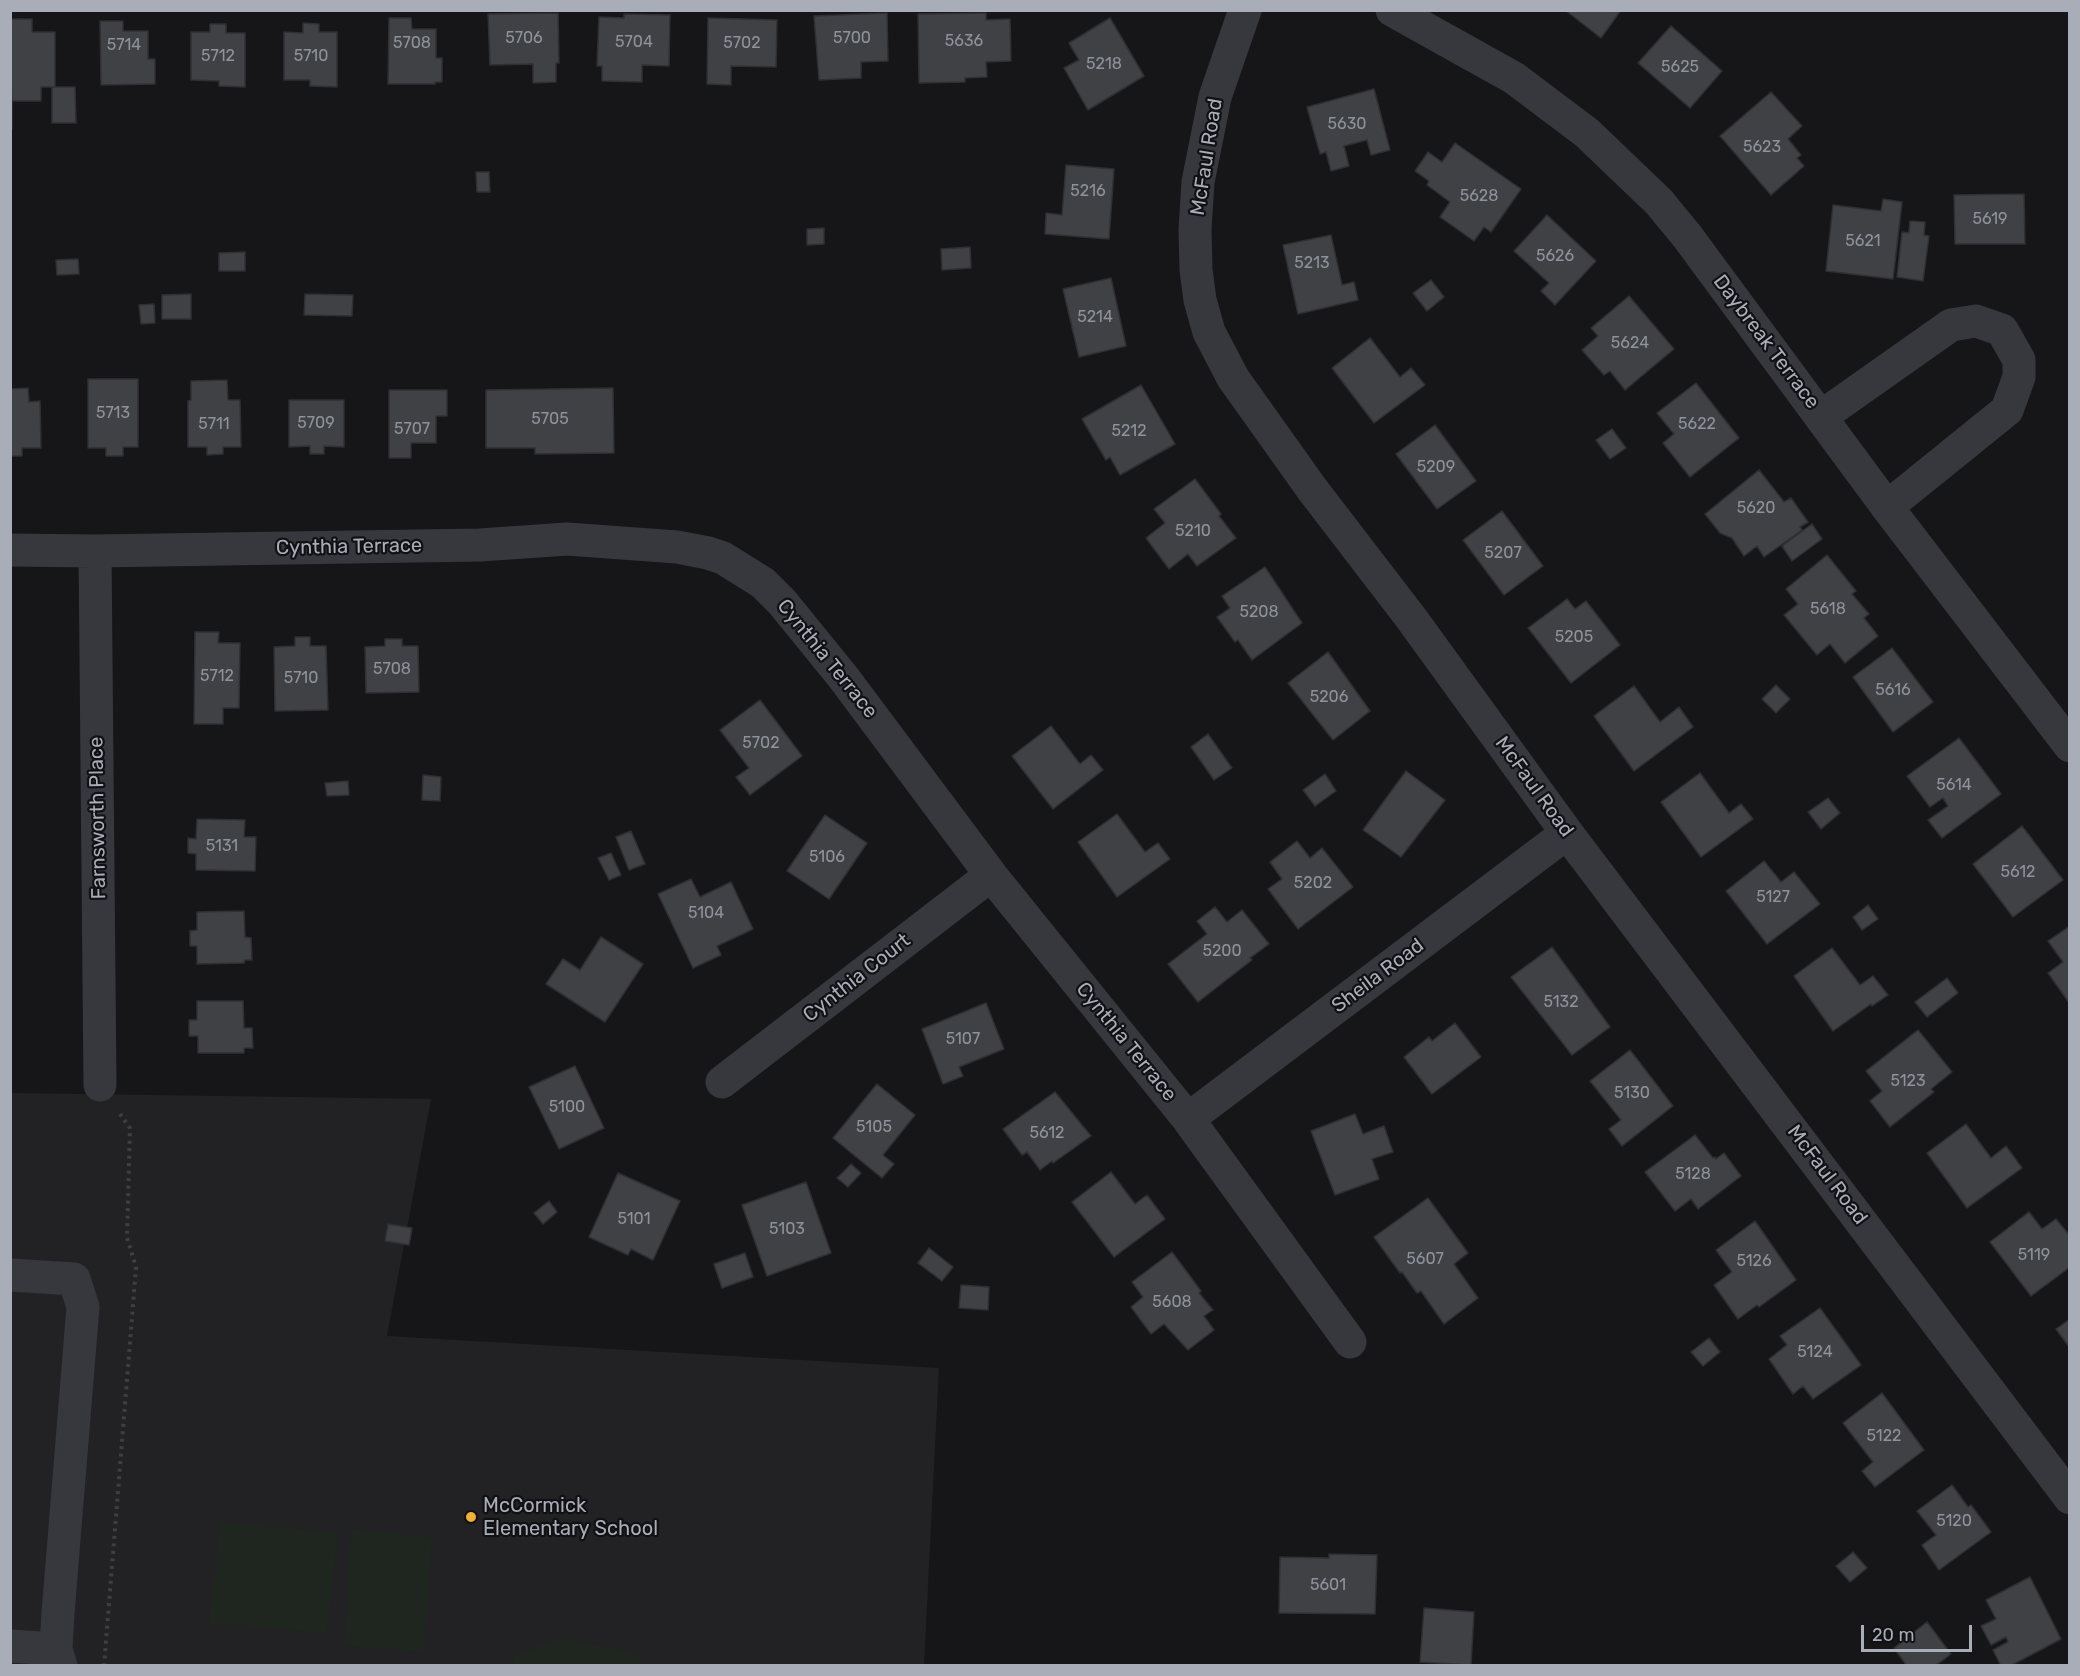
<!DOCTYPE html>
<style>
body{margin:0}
#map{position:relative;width:2080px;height:1676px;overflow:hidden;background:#161618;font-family:Rubik,sans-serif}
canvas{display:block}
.frame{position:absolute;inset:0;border:12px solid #a8adb8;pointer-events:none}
.scale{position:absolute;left:1861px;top:1625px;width:111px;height:27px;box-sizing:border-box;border:3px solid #a8adb8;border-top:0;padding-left:8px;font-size:18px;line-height:21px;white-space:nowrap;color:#a8adb8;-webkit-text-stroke:4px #111113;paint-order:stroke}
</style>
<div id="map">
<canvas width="2080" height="1676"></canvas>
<div class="frame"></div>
<div class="scale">20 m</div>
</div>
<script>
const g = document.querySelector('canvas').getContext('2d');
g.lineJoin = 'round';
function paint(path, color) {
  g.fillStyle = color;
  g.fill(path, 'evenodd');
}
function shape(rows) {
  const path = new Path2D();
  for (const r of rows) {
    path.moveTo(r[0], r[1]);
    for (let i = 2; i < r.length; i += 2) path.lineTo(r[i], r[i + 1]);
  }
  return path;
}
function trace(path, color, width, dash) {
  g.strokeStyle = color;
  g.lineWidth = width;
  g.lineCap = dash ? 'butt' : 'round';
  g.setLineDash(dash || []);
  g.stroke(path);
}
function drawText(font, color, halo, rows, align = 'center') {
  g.font = font + ' Rubik,sans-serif';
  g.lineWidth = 4.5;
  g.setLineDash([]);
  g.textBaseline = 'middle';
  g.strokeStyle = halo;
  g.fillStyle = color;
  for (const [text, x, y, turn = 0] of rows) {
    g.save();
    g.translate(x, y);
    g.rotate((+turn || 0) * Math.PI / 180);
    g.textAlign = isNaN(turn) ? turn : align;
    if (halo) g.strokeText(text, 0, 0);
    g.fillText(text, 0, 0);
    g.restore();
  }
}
paint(shape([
 [11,1093,431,1099,387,1336,939,1368,924,1665,11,1666]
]), '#222225');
paint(shape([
 [220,1522,338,1533,327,1633,209,1623],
 [351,1529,432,1537,424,1652,344,1646],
 [559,1637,637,1654,646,1665,512,1665,514,1656]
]), '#1e261f');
const building = shape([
 [1565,10,1621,10,1601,38,1565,10],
 [558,13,559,63,556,63,556,82,533,83,533,64,490,65,488,14,558,13],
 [887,13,888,61,861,62,861,78,819,80,814,16,887,13],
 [986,13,986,20,1010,19,1011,61,986,62,987,77,965,78,965,82,919,83,918,14,986,13],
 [624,14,670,15,669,66,642,65,642,82,602,81,602,66,597,66,599,17,624,18,624,14],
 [389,18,411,18,412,29,436,29,436,58,442,58,442,82,435,82,435,84,388,84,389,18],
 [708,18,777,20,776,67,731,66,731,85,707,84,708,18],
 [1110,18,1144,76,1088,110,1064,68,1079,60,1069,43,1110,18],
 [10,19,32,19,32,32,55,32,55,87,41,87,41,101,12,101,12,129,10,19],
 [100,21,123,21,123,31,148,31,148,59,155,59,155,84,101,85,100,21],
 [303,23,319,24,319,32,337,32,337,87,310,86,310,80,284,80,284,32,303,33,303,23],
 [210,24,226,24,226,33,245,33,245,87,219,86,219,81,191,80,191,32,210,32,210,24],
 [1671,26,1722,71,1690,108,1638,63,1671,26],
 [52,87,75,87,76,123,52,123,52,87],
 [1374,89,1390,150,1371,155,1367,140,1344,146,1349,166,1331,171,1326,152,1320,154,1307,107,1374,89],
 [1771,92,1802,126,1788,139,1801,155,1797,158,1804,166,1771,195,1720,136,1771,92],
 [1455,143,1521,189,1491,232,1484,227,1474,241,1440,217,1450,202,1427,185,1429,181,1415,171,1428,152,1442,162,1455,143],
 [1066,165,1114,169,1109,239,1045,234,1046,213,1062,215,1066,165],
 [476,172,489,172,490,192,477,192,476,172],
 [2024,194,2025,244,1955,244,1954,195,2024,194],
 [1883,199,1902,202,1893,279,1826,271,1833,205,1881,211,1883,199],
 [1547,215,1596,261,1555,305,1541,291,1549,283,1514,251,1547,215],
 [1910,221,1925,222,1924,235,1929,236,1923,281,1897,277,1902,232,1909,233,1910,221],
 [824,228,824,244,807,245,807,229,824,228],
 [1331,235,1342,285,1354,282,1358,300,1298,314,1283,245,1331,235],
 [970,247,971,268,942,270,941,249,970,247],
 [245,252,245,271,219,271,219,253,245,252],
 [78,259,79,274,57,275,56,260,78,259],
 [1111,278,1126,346,1079,357,1063,289,1111,278],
 [1431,280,1444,297,1427,311,1413,293,1431,280],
 [191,294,191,319,162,319,162,295,191,294],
 [305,294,353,295,352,316,304,315,305,294],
 [1629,296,1674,349,1625,390,1610,371,1604,375,1582,350,1598,336,1591,328,1629,296],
 [154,304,155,323,141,324,139,305,154,304],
 [1370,338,1400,377,1411,368,1425,385,1374,423,1332,368,1370,338],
 [88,379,138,379,138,447,123,447,123,456,106,456,106,448,88,448,88,379],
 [227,380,228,400,240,400,241,447,223,447,223,454,207,455,207,447,188,447,188,401,191,400,191,381,227,380],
 [1696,383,1739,438,1690,477,1663,443,1674,434,1657,413,1696,383],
 [1141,385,1175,444,1120,475,1110,457,1106,460,1082,419,1141,385],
 [28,388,29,402,40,401,41,448,22,448,22,456,10,456,10,389,28,388],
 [613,388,614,453,535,454,535,448,486,448,486,390,613,388],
 [389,390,447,390,447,416,436,416,436,443,411,443,411,458,389,458,389,390],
 [289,400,344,400,344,447,324,446,324,454,310,454,310,446,289,447,289,400],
 [1435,425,1476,481,1437,509,1396,454,1435,425],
 [1612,429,1626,448,1610,459,1596,440,1612,429],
 [1759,470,1784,502,1791,498,1808,522,1800,527,1802,530,1764,557,1757,546,1744,556,1732,538,1720,533,1705,514,1759,470],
 [1195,479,1221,514,1219,516,1236,538,1197,566,1188,554,1169,569,1146,538,1165,523,1154,509,1195,479],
 [1502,511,1543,566,1504,595,1463,540,1502,511],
 [1812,524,1822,539,1792,561,1782,546,1812,524],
 [1827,555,1856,591,1852,594,1869,614,1864,618,1878,636,1845,663,1830,644,1817,655,1784,615,1798,604,1786,589,1827,555],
 [1265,567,1302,623,1252,660,1238,640,1235,642,1217,617,1230,608,1222,596,1265,567],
 [1567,599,1575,609,1586,601,1620,645,1571,683,1528,628,1567,599],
 [195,632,219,632,218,643,240,643,239,708,223,708,223,724,194,724,195,632],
 [295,637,310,637,310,646,326,646,328,710,275,711,274,647,295,646,295,637],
 [385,639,402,639,402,646,418,646,419,692,366,693,365,647,385,646,385,639],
 [1892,648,1933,702,1893,732,1853,677,1892,648],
 [1328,652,1370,711,1333,740,1288,683,1328,652],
 [1776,685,1790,699,1776,713,1762,699,1776,685],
 [1634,686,1660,722,1679,707,1693,727,1634,771,1594,716,1634,686],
 [760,700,802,756,750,795,736,777,749,768,720,730,760,700],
 [1051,726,1080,764,1091,755,1103,770,1053,809,1012,756,1051,726],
 [1208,734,1232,768,1214,780,1191,747,1208,734],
 [1959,738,2001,794,1942,838,1928,820,1948,806,1943,798,1930,807,1907,776,1959,738],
 [1406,771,1445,800,1401,857,1363,830,1406,771],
 [1700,773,1729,813,1741,804,1753,819,1701,857,1661,802,1700,773],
 [1325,774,1336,791,1315,806,1303,790,1325,774],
 [423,775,441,777,440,801,422,800,423,775],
 [348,781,349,795,327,796,325,783,348,781],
 [1828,798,1840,813,1821,829,1808,812,1828,798],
 [1117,814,1145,852,1158,843,1170,859,1117,897,1078,842,1117,814],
 [825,815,867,843,829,899,787,871,825,815],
 [197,819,245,820,244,837,256,837,255,871,196,870,196,854,188,853,188,838,196,839,197,819],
 [2022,826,2063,880,2013,917,1973,864,2022,826],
 [631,831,645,864,629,870,616,837,631,831],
 [1297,841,1310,858,1322,848,1353,887,1298,929,1268,889,1282,879,1270,862,1297,841],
 [611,853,621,875,609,880,598,858,611,853],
 [1764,861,1781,882,1794,872,1820,904,1767,944,1726,891,1764,861],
 [691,879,700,897,731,882,753,929,717,946,721,955,693,968,658,894,691,879],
 [1868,905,1878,919,1862,930,1853,917,1868,905],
 [1215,907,1227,922,1242,910,1269,944,1250,958,1252,960,1198,1002,1168,964,1207,934,1197,921,1215,907],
 [244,911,245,937,251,938,252,960,245,960,244,963,197,964,197,946,190,946,190,931,197,930,197,912,244,911],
 [2070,926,2070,1004,2048,973,2063,962,2048,941,2070,926],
 [601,937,643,964,605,1022,546,984,563,959,580,970,601,937],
 [1552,947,1610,1027,1572,1055,1511,977,1552,947],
 [1832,948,1860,985,1873,976,1888,995,1872,1006,1871,1004,1833,1031,1794,976,1832,948],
 [1947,978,1958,993,1927,1017,1915,1002,1947,978],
 [197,1001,243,1001,244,1028,252,1028,253,1048,244,1048,244,1053,198,1053,198,1036,189,1036,189,1020,197,1020,197,1001],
 [986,1003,1004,1049,959,1067,963,1076,943,1084,922,1029,986,1003],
 [1455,1023,1481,1057,1432,1094,1404,1057,1429,1037,1432,1041,1455,1023],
 [1918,1030,1952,1072,1931,1089,1934,1092,1890,1127,1870,1101,1882,1091,1866,1071,1918,1030],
 [1630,1050,1673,1106,1622,1146,1609,1129,1621,1120,1590,1081,1630,1050],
 [575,1066,604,1128,559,1149,529,1087,575,1066],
 [877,1084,915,1115,883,1155,894,1164,882,1178,833,1138,877,1084],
 [1055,1092,1091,1136,1053,1163,1052,1161,1040,1170,1027,1152,1022,1155,1003,1129,1055,1092],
 [1355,1114,1363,1134,1384,1126,1393,1152,1372,1159,1379,1179,1335,1195,1311,1131,1355,1114],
 [1966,1124,1991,1158,2006,1146,2022,1168,1967,1208,1927,1153,1966,1124],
 [1695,1135,1713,1158,1715,1157,1716,1159,1724,1153,1741,1176,1698,1209,1691,1199,1675,1211,1645,1172,1695,1135],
 [851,1164,861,1173,848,1187,837,1178,851,1164],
 [1111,1172,1135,1204,1147,1195,1165,1219,1114,1257,1072,1202,1111,1172],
 [618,1173,680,1201,653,1260,631,1249,628,1255,589,1237,618,1173],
 [806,1182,831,1253,767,1276,742,1205,806,1182],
 [1428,1198,1468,1253,1454,1264,1478,1298,1444,1324,1421,1291,1417,1293,1402,1272,1400,1273,1374,1237,1428,1198],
 [549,1201,557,1212,543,1224,534,1213,549,1201],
 [2029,1212,2042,1229,2056,1219,2070,1236,2070,1267,2031,1296,1990,1242,2029,1212],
 [1755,1221,1796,1280,1759,1307,1757,1305,1738,1319,1714,1285,1732,1272,1716,1250,1755,1221],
 [388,1224,412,1228,409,1245,385,1241,388,1224],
 [929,1248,953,1267,942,1281,918,1263,929,1248],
 [1172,1252,1201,1291,1199,1293,1213,1310,1204,1316,1214,1330,1188,1350,1164,1324,1151,1334,1131,1307,1143,1297,1132,1282,1172,1252],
 [745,1253,753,1277,722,1288,714,1264,745,1253],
 [961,1285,989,1287,988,1310,959,1308,961,1285],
 [1820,1308,1861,1365,1813,1399,1803,1386,1793,1394,1769,1359,1787,1345,1780,1336,1820,1308],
 [2070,1319,2070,1348,2056,1329,2070,1319],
 [1709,1338,1720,1352,1703,1366,1691,1352,1709,1338],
 [1882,1393,1924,1450,1875,1487,1862,1471,1873,1462,1843,1423,1882,1393],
 [1952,1485,1968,1507,1971,1505,1991,1532,1939,1570,1922,1545,1936,1535,1917,1511,1952,1485],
 [1853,1552,1867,1568,1850,1582,1836,1566,1853,1552],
 [1329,1554,1377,1555,1375,1614,1279,1613,1280,1557,1329,1558,1329,1554],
 [2030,1577,2061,1639,2010,1666,2001,1666,1993,1650,2008,1642,2006,1637,1991,1645,1981,1626,1996,1619,1986,1600,2030,1577],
 [1424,1608,1474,1612,1471,1665,1420,1662,1424,1608],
 [1927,1622,1951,1654,1935,1666,1907,1666,1894,1648,1927,1622]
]);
paint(building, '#404145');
trace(building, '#303034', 1.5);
trace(shape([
 [104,1666,136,1267,127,1238,130,1128,120,1114]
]), '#3d3f44', 4, [3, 4.5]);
trace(shape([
 [1245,10,1215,97,1198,182,1195,229,1196,270,1200,300,1209,332,1233,378,1312,489,1411,618,1567,833,2070,1498],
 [1392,10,1514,78,1587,133,1659,202,1687,236,1887,507,2070,746],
 [1822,416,1951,325,1976,321,2002,330,2019,360,2019,377,2007,410,1887,507],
 [10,550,95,551,480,545,567,539,677,547,708,553,723,558,763,583,782,602,843,677,991,875,1188,1119,1350,1342],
 [95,551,100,1085],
 [722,1082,991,875],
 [1188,1119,1567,833],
 [10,1275,74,1279,83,1307,58,1613,56,1649,61,1666],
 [10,1646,56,1649]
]), '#37383d', 33);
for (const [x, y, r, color] of [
 [471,1517,6,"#f2b134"]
]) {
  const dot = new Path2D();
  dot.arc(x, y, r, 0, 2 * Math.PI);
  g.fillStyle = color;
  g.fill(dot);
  trace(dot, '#111113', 2);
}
drawText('16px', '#8e929b', null, [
 ["5706",524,38],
 ["5700",852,38],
 ["5636",964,41],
 ["5704",634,42],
 ["5708",412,43],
 ["5702",742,43],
 ["5714",124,45],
 ["5712",218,56],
 ["5710",311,56],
 ["5218",1104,64],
 ["5625",1680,67],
 ["5630",1347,124],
 ["5623",1762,147],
 ["5216",1088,191],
 ["5628",1479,196],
 ["5619",1990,219],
 ["5621",1863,241],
 ["5626",1555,256],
 ["5213",1312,263],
 ["5214",1095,317],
 ["5624",1630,343],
 ["5713",113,413],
 ["5705",550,419],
 ["5709",316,423],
 ["5711",214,424],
 ["5622",1697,424],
 ["5707",412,429],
 ["5212",1129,431],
 ["5209",1436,467],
 ["5620",1756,508],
 ["5210",1193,531],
 ["5207",1503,553],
 ["5618",1828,609],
 ["5208",1259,612],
 ["5205",1574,637],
 ["5708",392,669],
 ["5712",217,676],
 ["5710",301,678],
 ["5616",1893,690],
 ["5206",1329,697],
 ["5702",761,743],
 ["5614",1954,785],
 ["5131",222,846],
 ["5106",827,857],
 ["5612",2018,872],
 ["5202",1313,883],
 ["5127",1773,897],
 ["5104",706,913],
 ["5200",1222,951],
 ["5132",1561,1002],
 ["5107",963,1039],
 ["5123",1908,1081],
 ["5130",1632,1093],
 ["5100",567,1107],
 ["5105",874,1127],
 ["5612",1047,1133],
 ["5128",1693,1174],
 ["5101",634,1219],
 ["5103",787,1229],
 ["5119",2034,1255],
 ["5607",1425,1259],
 ["5126",1754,1261],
 ["5608",1172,1302],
 ["5124",1815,1352],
 ["5122",1884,1436],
 ["5120",1954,1521],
 ["5601",1328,1585]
]);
drawText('20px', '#a8adb8', '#111113', [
 ["McFaul Road",1207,157,-81],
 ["Daybreak Terrace",1766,342,53],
 ["Cynthia Terrace",349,547,-1],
 ["Cynthia Terrace",827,659,51],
 ["McFaul Road",1534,787,54],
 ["Farnsworth Place",98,818,-91],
 ["Sheila Road",1378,976,-37],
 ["Cynthia Court",857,978,-38],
 ["Cynthia Terrace",1126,1042,51],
 ["McFaul Road",1827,1175,53]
]);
drawText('20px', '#a8adb8', '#111113', [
 ["McCormick",483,1506],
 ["Elementary School",483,1529]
], 'left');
</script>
